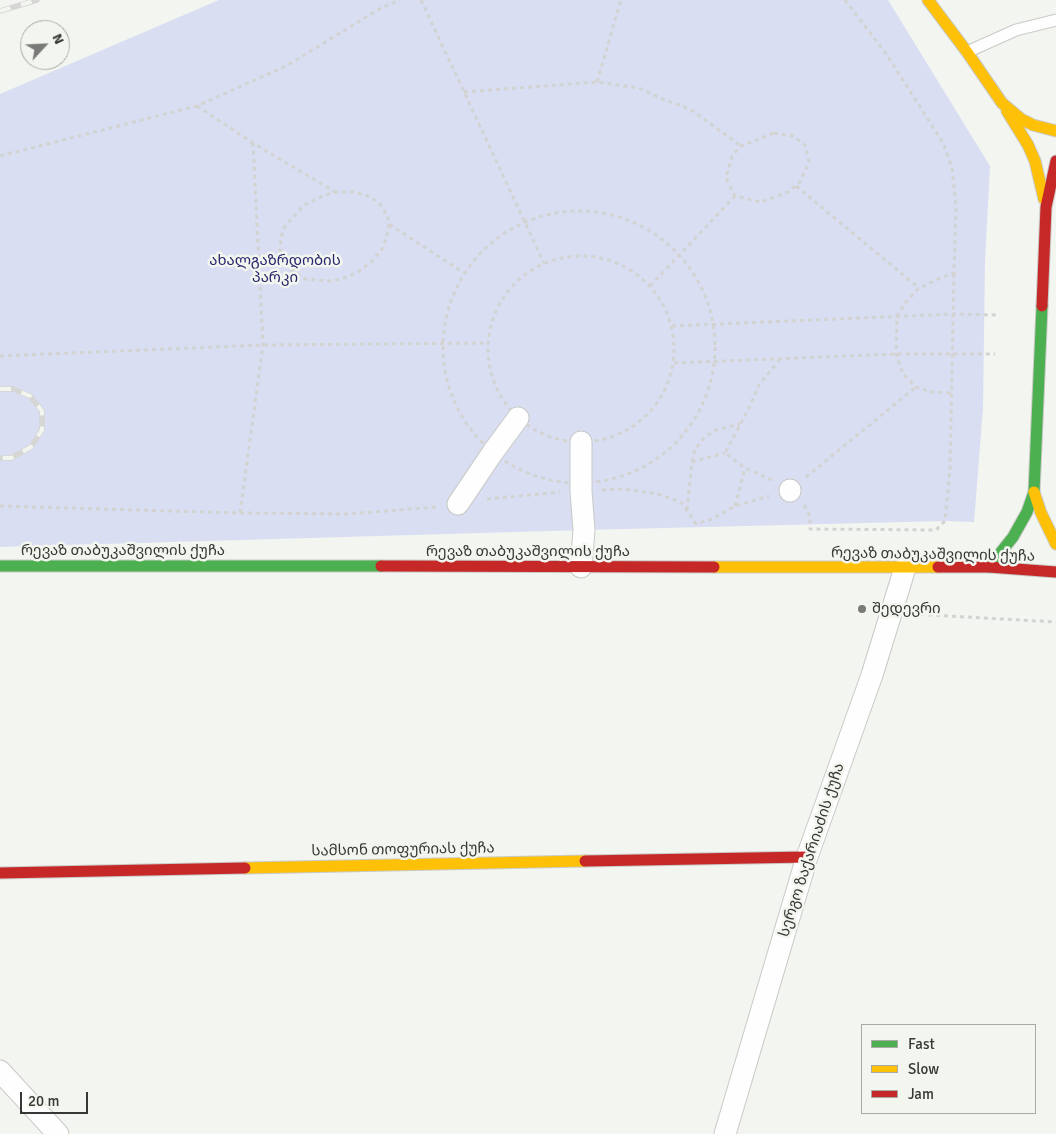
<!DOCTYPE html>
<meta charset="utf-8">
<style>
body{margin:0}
#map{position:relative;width:1056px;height:1134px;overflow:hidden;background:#f3f5f0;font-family:Signika,sans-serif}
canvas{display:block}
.legend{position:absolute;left:861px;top:1024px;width:175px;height:90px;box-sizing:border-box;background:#f3f6ef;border:1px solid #a8aaa5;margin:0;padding:6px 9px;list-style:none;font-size:15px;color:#373836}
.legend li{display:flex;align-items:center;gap:10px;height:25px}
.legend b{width:25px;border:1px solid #a8aaa5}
.north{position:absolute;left:20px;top:20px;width:50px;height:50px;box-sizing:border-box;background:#f3f6ef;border:1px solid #a8aaa5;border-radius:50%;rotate:65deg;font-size:14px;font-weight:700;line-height:20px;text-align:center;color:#373836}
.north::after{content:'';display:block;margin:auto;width:18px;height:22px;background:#797a77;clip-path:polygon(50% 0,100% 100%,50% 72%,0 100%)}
.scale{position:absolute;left:20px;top:1092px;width:68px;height:22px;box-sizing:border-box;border:2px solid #373836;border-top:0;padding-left:6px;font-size:15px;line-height:18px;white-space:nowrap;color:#373836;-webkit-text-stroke:4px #f3f6ef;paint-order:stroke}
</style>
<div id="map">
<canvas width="1056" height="1134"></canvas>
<ul class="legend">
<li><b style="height:6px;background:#4caf50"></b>Fast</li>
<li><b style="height:6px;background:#ffc107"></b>Slow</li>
<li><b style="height:6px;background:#c62828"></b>Jam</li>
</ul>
<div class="north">N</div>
<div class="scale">20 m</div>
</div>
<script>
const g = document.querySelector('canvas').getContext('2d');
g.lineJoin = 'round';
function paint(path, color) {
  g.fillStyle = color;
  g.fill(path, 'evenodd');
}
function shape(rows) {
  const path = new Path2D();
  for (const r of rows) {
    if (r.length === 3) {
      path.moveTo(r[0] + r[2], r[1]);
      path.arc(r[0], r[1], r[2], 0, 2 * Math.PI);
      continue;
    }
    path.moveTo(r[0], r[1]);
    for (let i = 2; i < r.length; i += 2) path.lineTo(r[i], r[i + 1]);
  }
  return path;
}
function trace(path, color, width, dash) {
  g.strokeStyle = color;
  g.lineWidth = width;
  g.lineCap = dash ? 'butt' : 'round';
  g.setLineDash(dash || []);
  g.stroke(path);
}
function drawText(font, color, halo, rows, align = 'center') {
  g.font = font + ' Signika,"Noto Sans Georgian",sans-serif';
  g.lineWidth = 5;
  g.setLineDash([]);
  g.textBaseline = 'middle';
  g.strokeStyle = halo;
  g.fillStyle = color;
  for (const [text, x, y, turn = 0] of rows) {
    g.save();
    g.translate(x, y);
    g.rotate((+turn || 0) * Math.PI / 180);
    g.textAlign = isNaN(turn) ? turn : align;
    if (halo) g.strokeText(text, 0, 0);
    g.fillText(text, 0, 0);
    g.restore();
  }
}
paint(shape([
 [219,0,888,0,990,166,985,262,983,408,974,522,945,521,584,530,0,547,0,94]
]), '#d9def3');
const lane = shape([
 [967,52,1016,30,1056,20]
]);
const street = shape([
 [581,442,581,491,584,530,581,567],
 [790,491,790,490],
 [458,504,493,452,518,418],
 [0,1071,58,1134],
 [725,1134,807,857,872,675,905,568]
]);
const fast = shape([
 [0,566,381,566],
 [989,567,1013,537,1027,512,1034,492,1042,306]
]);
const slow = shape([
 [928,0,967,52,1002,103,1021,119,1033,125,1056,131],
 [1007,111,1028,145,1035,161,1044,199],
 [1034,492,1041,513,1056,544],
 [714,567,938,567],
 [245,868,585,861]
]);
const jam = shape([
 [1042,306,1046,207,1056,161],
 [381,566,714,567],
 [938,567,989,567,1056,572],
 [585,861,807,857],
 [0,873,245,868]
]);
trace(lane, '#c9cac7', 13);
trace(street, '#c9cac7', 23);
trace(fast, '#c9cac7', 13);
trace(slow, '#c9cac7', 13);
trace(jam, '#c9cac7', 13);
trace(shape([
 [421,0,544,263],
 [845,0,887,55,943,143,952,168,956,205,954,273,943,277,919,288,906,302,897,316,896,354,903,374,916,387,932,392,951,393],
 [597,82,621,0],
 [464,92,597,82,639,88,665,100,690,109,741,146],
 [197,106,253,143,335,192],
 [774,133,793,136,805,145,809,162,800,182,788,192,761,202,735,196,726,178,732,156,741,146,774,133],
 [0,156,197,106,286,66,381,8,400,0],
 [796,186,919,288],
 [579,347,136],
 [389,224,388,231,383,248,371,262,358,272,342,279,329,281,305,279,287,267,280,250,281,237,285,226,304,205,325,195,336,192,354,192,371,197,382,206,388,218,389,224,464,273],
 [581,349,93],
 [650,286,735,196],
 [672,326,954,314,998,315],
 [0,356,263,345,488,343],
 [674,363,896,354,995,354],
 [692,462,695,449,704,438,716,430,740,424],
 [806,477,916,387],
 [772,480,745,468,725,453,750,406,759,385,781,358],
 [602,490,623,489,658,494,681,502,696,524,712,519,735,506,769,496],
 [487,499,560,492],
 [804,505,810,516,810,529,936,530,945,521,950,469,954,273],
 [0,506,240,513,348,514,436,507],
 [735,506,745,468],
 [687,510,692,462,725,453],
 [240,513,263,345,253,143],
 [912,614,1056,622]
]), '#d3d3d2', 3, [4, 4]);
trace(lane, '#fdfefd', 11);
trace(street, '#fdfefd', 21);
trace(fast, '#4caf50', 11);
trace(slow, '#ffc107', 11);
trace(jam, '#c62828', 11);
const rail = shape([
 [0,11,37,0],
 [0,389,13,389,30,396,42,411,42,430,31,447,11,458,0,458]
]);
trace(rail, '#d6d6d5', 5.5);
trace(rail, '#f3f6ef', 4, [11]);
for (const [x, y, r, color] of [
 [862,609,5,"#797a77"]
]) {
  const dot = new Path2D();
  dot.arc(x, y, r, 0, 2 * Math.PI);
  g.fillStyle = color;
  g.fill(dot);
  trace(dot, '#f3f6ef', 2);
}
drawText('15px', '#2a286f', '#f3f6ef', [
 ["ახალგაზრდობის",275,261],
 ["პარკი",275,278]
]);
drawText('15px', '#373836', '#f3f6ef', [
 ["რევაზ თაბუკაშვილის ქუჩა",123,551],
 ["რევაზ თაბუკაშვილის ქუჩა",528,552],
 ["რევაზ თაბუკაშვილის ქუჩა",933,555,1],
 ["სამსონ თოფურიას ქუჩა",403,850,-1],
 ["სერგო ზაქარიაძის ქუჩა",812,850,-72]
]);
drawText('15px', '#373836', '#f3f6ef', [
 ["შედევრი",872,609]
], 'left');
</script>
